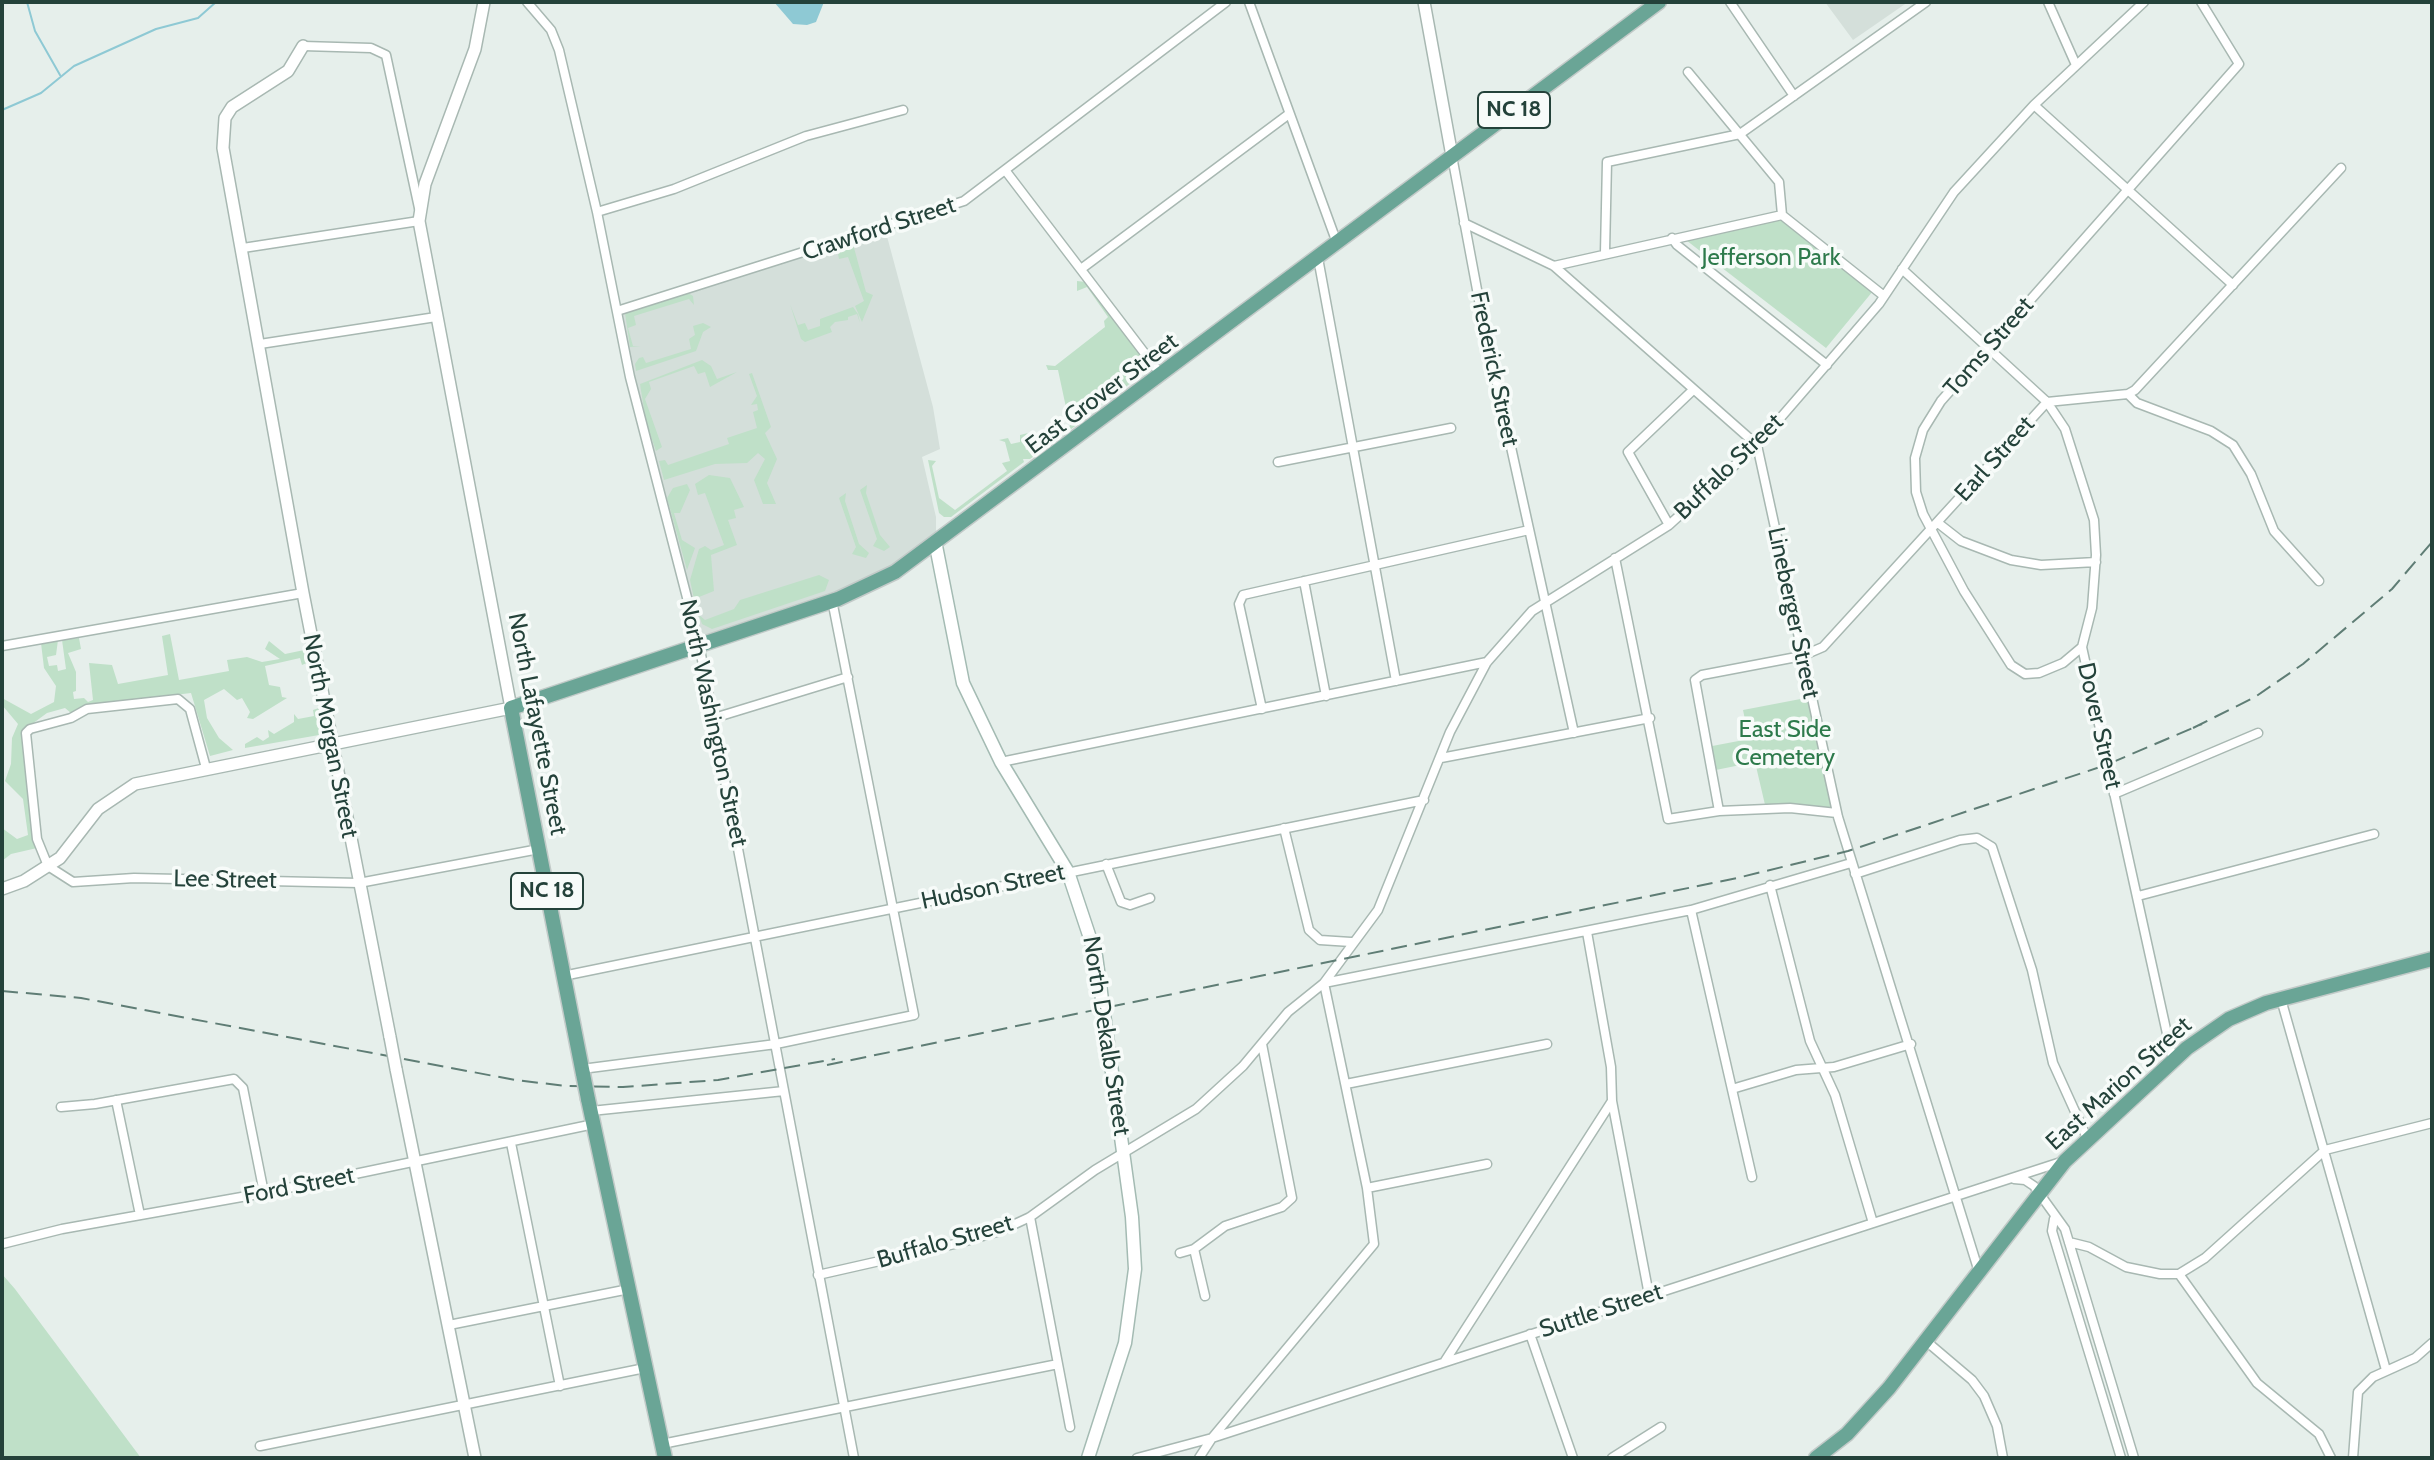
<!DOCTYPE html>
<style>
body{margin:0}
#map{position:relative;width:2434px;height:1460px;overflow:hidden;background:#e6efeb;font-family:Cabin,sans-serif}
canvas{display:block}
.frame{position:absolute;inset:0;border:4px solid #24423a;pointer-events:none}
</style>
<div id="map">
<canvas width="2434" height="1460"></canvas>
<div class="frame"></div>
</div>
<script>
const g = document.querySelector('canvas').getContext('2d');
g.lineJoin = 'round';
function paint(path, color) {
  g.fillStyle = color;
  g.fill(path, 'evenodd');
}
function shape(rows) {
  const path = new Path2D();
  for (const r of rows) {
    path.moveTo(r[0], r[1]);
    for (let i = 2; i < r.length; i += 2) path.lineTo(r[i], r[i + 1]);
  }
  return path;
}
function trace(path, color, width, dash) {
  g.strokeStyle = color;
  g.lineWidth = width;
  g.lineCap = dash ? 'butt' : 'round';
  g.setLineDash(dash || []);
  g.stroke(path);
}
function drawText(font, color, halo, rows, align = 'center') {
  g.font = font + ' Cabin,sans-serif';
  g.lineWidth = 7;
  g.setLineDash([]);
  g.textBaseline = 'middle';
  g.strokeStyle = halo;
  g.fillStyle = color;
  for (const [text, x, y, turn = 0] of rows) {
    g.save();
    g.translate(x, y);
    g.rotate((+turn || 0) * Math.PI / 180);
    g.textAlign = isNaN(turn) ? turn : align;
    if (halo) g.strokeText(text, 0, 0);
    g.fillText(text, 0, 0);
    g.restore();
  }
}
paint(shape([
 [1825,2,1908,2,1853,40],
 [885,229,933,407,940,449,922,457,936,517,936,546,895,572,699,644,617,311]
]), '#d4dfda');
paint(shape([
 [1780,217,1873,291,1826,348,1682,237],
 [853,244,866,292,873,295,862,322,855,306,864,301,848,257,839,259,838,254],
 [1077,281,1086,282,1148,364,1146,371,1109,400,1103,392,1099,394,1105,402,1092,412,1086,403,1082,405,1089,416,1030,459,1023,459,1024,462,951,517,944,517,939,513,928,460,936,461,932,466,939,498,955,510,1007,471,1002,463,1010,461,1005,442,999,440,1008,438,1011,444,1020,442,1020,435,1028,433,1023,439,1026,450,1047,443,1070,426,1058,370,1048,370,1046,365,1055,366,1105,327,1104,321,1108,317,1087,287,1077,291],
 [688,293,693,296,694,305,689,299,634,316,636,325,628,328,633,346,641,346,630,347,625,313],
 [790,304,798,325,805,323,808,330,820,326,820,319,853,307,858,314,860,323,857,314,848,317,848,320,835,322,830,327,832,332,805,342,801,339],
 [703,323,711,327,703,332,696,351,636,371,635,364,639,358,643,357,646,363,691,349,689,339,695,335,693,326],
 [702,360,711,366,717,379,737,372,710,387,705,372,698,374,694,366,649,382,651,389,645,399,662,447,656,451,646,422,640,384],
 [752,373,771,427,765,433,777,459,767,483,776,504,763,504,754,480,765,459,758,453,747,463,715,464,664,480,659,461,665,460,668,465,729,444,727,438,757,428,753,412,758,410,757,404,751,405,757,396,749,374],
 [709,475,730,478,744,507,734,510,736,518,728,520,737,545,711,555,714,591,694,599,690,580,699,549,705,546,711,550,724,545,705,493,698,495,695,484],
 [687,484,690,490,680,513,674,513,682,540,695,548,687,570,667,498,673,488],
 [867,485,866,493,880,535,890,547,884,551,873,546,877,539,860,490],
 [846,493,845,501,859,544,869,553,866,558,852,554,856,547,839,498],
 [819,575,829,580,825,591,712,629,702,624,699,615,705,620,734,609,740,600],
 [170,634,179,680,229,671,227,660,247,657,262,662,280,659,265,649,269,641,285,654,309,649,311,661,302,665,300,658,265,666,269,685,280,687,282,697,287,698,253,719,247,718,250,712,242,698,237,700,224,689,204,700,207,718,219,738,233,750,210,756,191,693,83,706,71,713,65,708,47,713,28,727,37,848,11,854,2,861,2,828,17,839,28,835,23,799,5,781,11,764,12,738,18,724,2,705,2,698,31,714,54,702,56,686,44,668,41,643,58,640,56,655,47,657,49,666,57,665,58,671,66,669,62,640,79,638,81,649,68,653,76,672,76,691,73,692,74,699,84,698,88,702,93,700,89,663,112,665,118,684,168,675,162,636],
 [1811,697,1837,813,1766,809,1755,762,1711,771,1707,747,1749,739,1743,710],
 [319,708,323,728,319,735,245,748,245,744,257,737,263,741,269,737,268,730,274,734,294,722,294,714,298,719,314,716,313,710],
 [2,1274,15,1289,141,1458,2,1458]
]), '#bfe0c8');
paint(shape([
 [774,2,824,2,816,22,807,25,793,24]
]), '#8ec9d4');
trace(shape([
 [27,2,35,31,60,75],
 [2,110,41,93,74,66,156,29,198,18,216,2]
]), '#8ec9d4', 2);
const minor = shape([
 [527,2,551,30,559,50,597,212,630,377,699,644,854,1458],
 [1249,2,1337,243],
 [1730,2,1794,96],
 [2048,2,2076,65],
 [303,46,371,48,386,55,419,208],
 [1688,72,1779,182,1782,215,1884,296],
 [2034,105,2233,285],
 [1452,156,1481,311,1574,733],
 [1005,170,1162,376],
 [597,212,674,189,806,136,903,110],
 [1464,223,1554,266,1757,445,1838,817,1979,1272],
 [1672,238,1677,245,1827,365],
 [243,248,419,221],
 [1605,252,1607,162,1740,134,1926,2],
 [1318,258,1396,681],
 [1554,266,1782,215],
 [1081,269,1289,114],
 [1902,269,2047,402,2065,429,2094,520,2096,555,2092,608,2082,647,2173,1061],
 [617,311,964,201,1226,2],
 [260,344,436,317],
 [2128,394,2137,403,2211,431,2233,445,2251,474,2274,531,2319,581],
 [1278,462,1451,428],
 [1938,523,1961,541,2011,560,2041,565,2096,562],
 [1669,525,1628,452,1693,390],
 [1615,558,1668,819,1719,811,1790,808,1837,813],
 [1304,581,1326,696],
 [2,646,303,593],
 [2082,647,2063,663,2039,673,2025,674,2011,665,1964,591,1923,514,1916,492,1915,458,1923,430,1941,401,2239,64,2201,2],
 [1262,709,1239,604,1243,595,1529,530],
 [714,718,848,677],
 [1441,758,1650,718],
 [1001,762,1487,662],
 [206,768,190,709,178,699,87,709,71,718,30,729,26,733,37,839,48,866,73,882,134,878,359,883,539,849],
 [2114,794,2258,733],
 [1719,811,1695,680,1702,675,1802,656,1823,647,2047,402,2128,394,2135,390,2341,168],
 [1284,828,1309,930,1320,940,1351,942],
 [1106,864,1121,902,1130,905,1150,898],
 [1855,874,1960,840,1977,838,1992,847,2032,970,2053,1063,2087,1138],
 [1770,885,1810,1041,1835,1095,1873,1223],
 [2138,896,2374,834],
 [1691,910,1752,1177],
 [563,976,1424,800],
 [2281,999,2386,1370],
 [582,1069,776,1044,914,1015,832,600],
 [1346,1084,1547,1044],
 [1732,1089,1796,1070,1834,1067,1911,1044],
 [116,1100,140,1215],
 [1612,1101,1649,1295],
 [61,1107,95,1104,234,1079,243,1088,264,1193],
 [591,1111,784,1091],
 [511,1143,560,1386],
 [2014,1179,2025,1180,2034,1186,2065,1229,2134,1458],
 [1367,1188,1487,1164],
 [1030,1217,1070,1427],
 [2054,1219,2052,1231,2121,1458],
 [2069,1242,2089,1247,2126,1267,2160,1274,2179,1274,2205,1258,2325,1150,2432,1123],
 [2,1244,62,1229,264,1193,594,1124],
 [1194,1249,1205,1296],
 [1180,1253,1194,1249,1225,1226,1282,1207,1292,1198,1262,1044],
 [2179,1274,2257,1383,2319,1434,2331,1458],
 [818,1275,959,1243,1000,1231,1030,1217,1095,1170,1196,1109,1243,1066,1288,1012,1324,983,1691,910,1851,863],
 [449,1325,629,1289],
 [1530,1334,1573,1458],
 [1926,1341,1972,1380,1984,1396,1997,1426,2003,1458],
 [1445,1361,1612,1101,1611,1067,1587,932],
 [662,1444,1058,1364],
 [260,1446,645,1368],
 [1137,1458,1212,1438,2064,1161],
 [1199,1458,1212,1438,1374,1244,1367,1188,1324,983,1378,910,1450,732,1487,662,1532,611,1669,525,1757,445,1879,304,1954,192,2034,105,2144,2],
 [1612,1458,1661,1427],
 [2353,1458,2358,1392,2373,1377,2415,1358,2432,1343]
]);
const tertiary = shape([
 [1424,2,1452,156],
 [303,46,288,71,232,107,225,118,223,148,303,593,390,1037],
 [2,889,24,881,60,858,98,809,135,784,511,708,419,221,425,184,475,49,484,2],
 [396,1069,475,1458]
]);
const secondary = shape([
 [936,546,963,683,1001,762,1068,872,1096,956,1132,1217,1135,1269,1125,1343,1088,1458]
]);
const primary = shape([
 [583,1074,511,708,838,599,895,572,1659,2],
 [588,1099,665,1458],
 [1816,1458,1847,1434,1889,1388,2065,1161,2187,1048,2229,1019,2266,1003,2432,959]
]);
trace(minor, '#a8b8b2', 11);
trace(tertiary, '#a8b8b2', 14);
trace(secondary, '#a4bbb3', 15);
trace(primary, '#c2cac8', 17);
trace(minor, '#fff', 8);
trace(tertiary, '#fff', 11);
trace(secondary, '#fff', 12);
trace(primary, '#6aa596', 14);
trace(shape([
 [2193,728,2255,697,2303,664,2392,589,2432,542],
 [2,991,81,998,515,1080,567,1086,623,1087,718,1080,835,1059],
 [827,1065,1737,878,1848,851,2106,765,2202,724]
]), '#5f7d75', 2, [16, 8]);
const tertiaryBridge = shape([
 [390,1037,396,1069]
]);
const primaryBridge = shape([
 [583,1074,588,1099]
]);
trace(tertiaryBridge, '#a8b8b2', 14, []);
trace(primaryBridge, '#c2cac8', 17, []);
trace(tertiaryBridge, '#fff', 11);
trace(primaryBridge, '#6aa596', 14);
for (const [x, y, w] of [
 [1514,110,72],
 [547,891,72]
]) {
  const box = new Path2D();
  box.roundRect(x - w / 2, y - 18, w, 36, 6);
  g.fillStyle = '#f7fbf9';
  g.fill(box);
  trace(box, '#24423a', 2);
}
drawText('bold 22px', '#24423a', null, [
 ["NC 18",1514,110],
 ["NC 18",547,891]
]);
drawText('24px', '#24423a', '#f7fbf9', [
 ["Crawford Street",879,229,-18],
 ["Toms Street",1989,347,-49],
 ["Frederick Street",1494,369,78],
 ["East Grover Street",1102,394,-37],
 ["Earl Street",1995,459,-48],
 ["Buffalo Street",1729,467,-44],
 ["Lineberger Street",1793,613,78],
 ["North Washington Street",713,723,78],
 ["North Lafayette Street",537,724,79],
 ["Dover Street",2099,726,77],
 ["North Morgan Street",330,736,79],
 ["Lee Street",225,880,1],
 ["Hudson Street",993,887,-12],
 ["North Dekalb Street",1106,1036,81],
 ["East Marion Street",2119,1084,-42],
 ["Ford Street",299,1186,-11],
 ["Buffalo Street",945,1242,-16],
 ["Suttle Street",1601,1311,-18]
]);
drawText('24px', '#2d7a4b', '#f7fbf9', [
 ["Jefferson Park",1771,258],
 ["East Side",1785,730],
 ["Cemetery",1785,758]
]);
</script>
